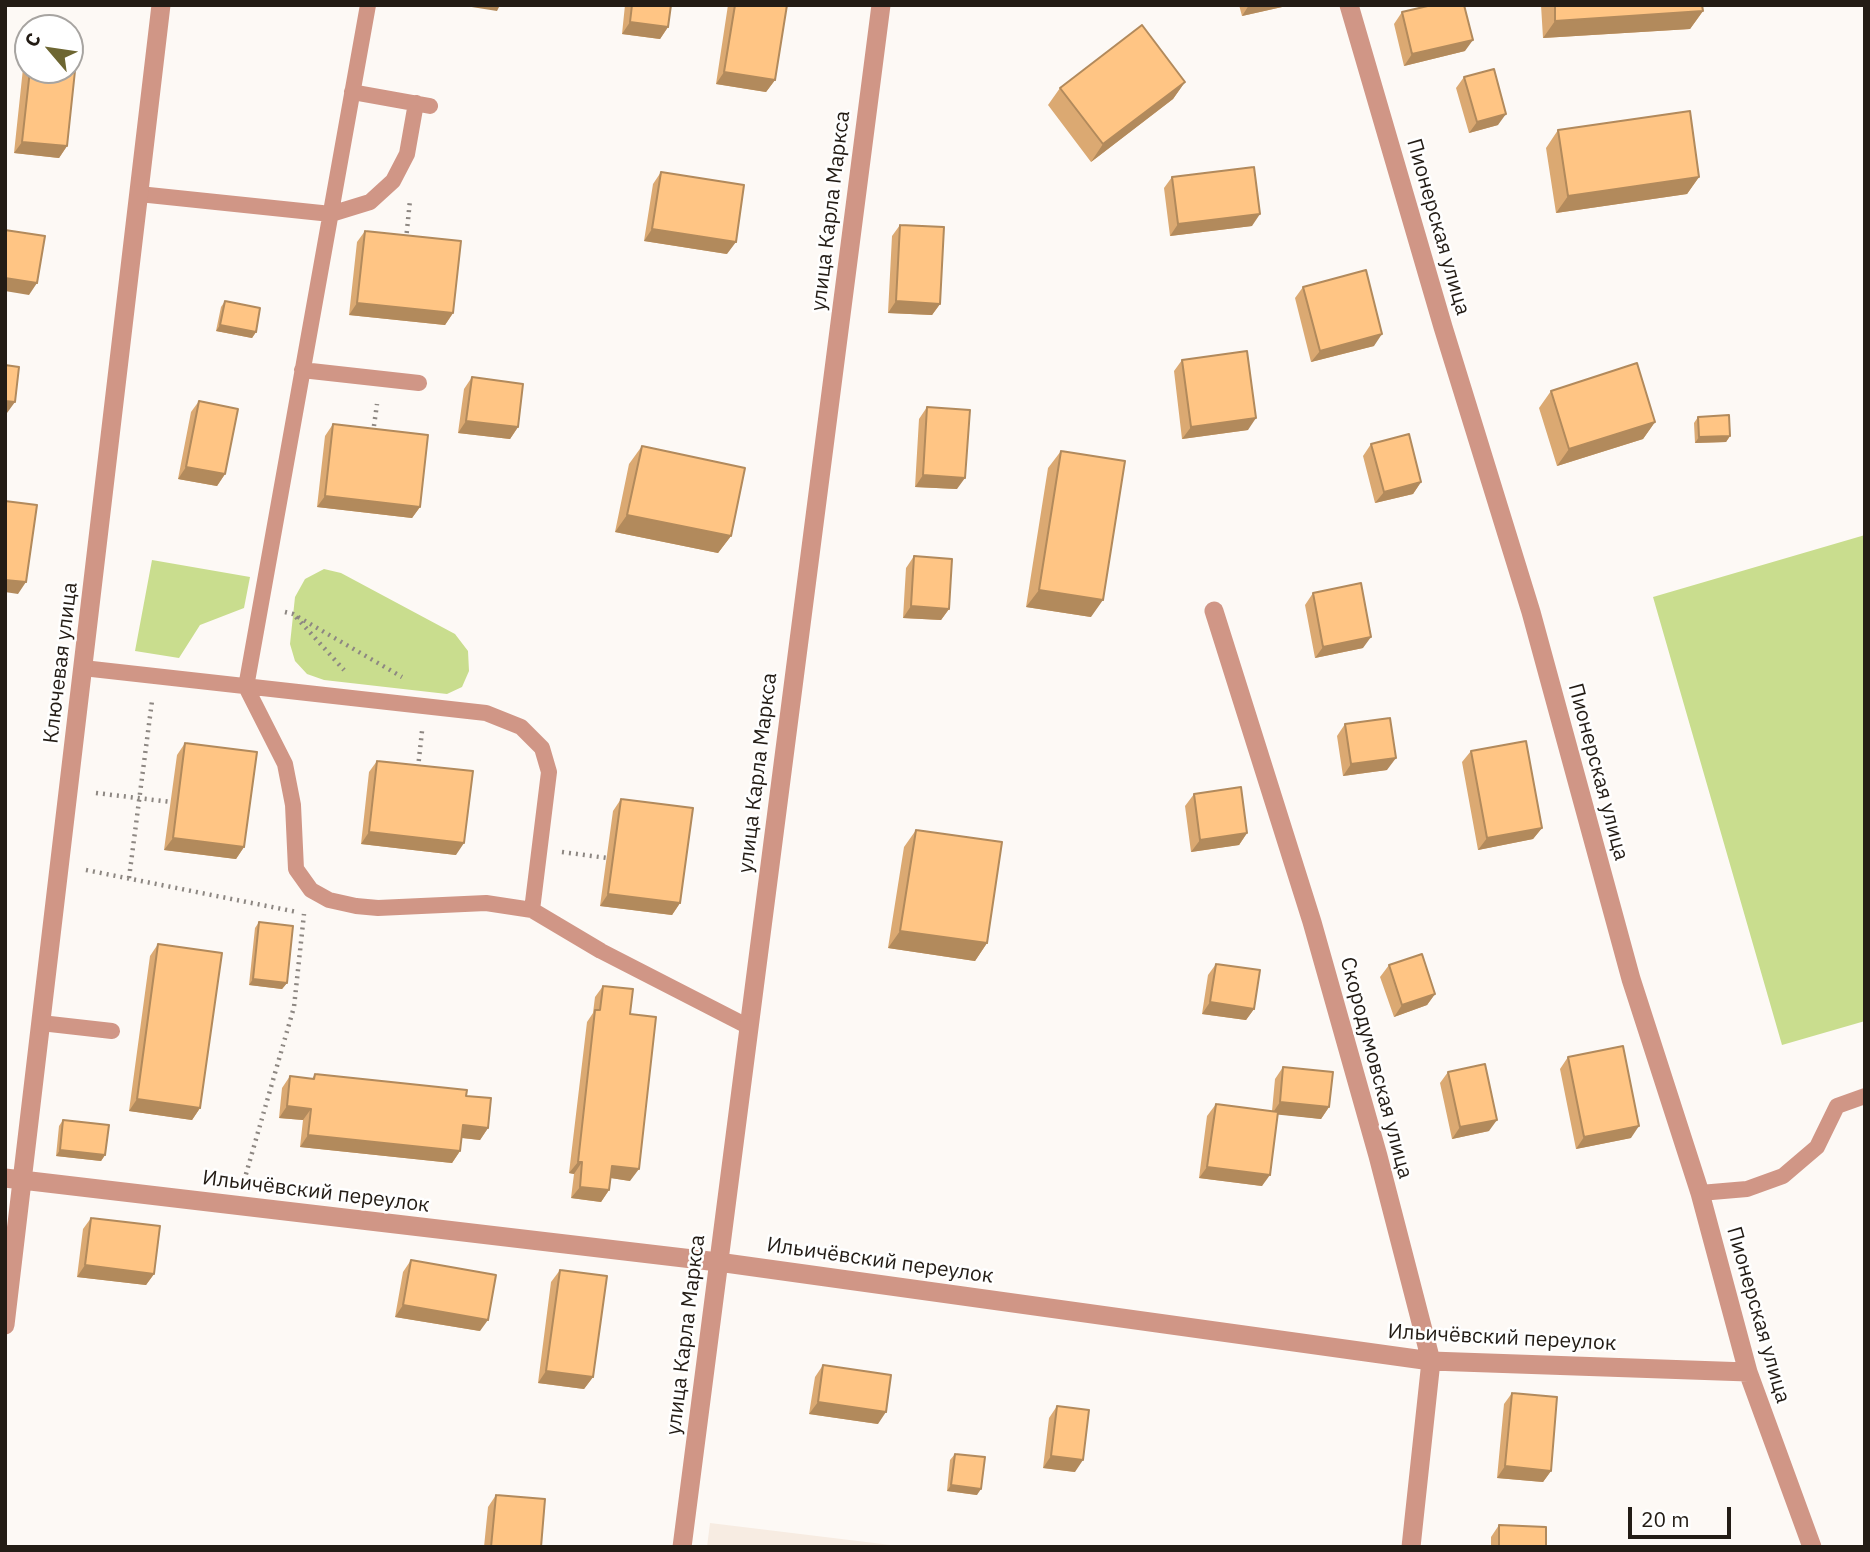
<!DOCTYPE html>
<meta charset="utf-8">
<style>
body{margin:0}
#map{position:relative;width:1870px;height:1552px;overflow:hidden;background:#fdf9f5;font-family:"IBM Plex Sans",sans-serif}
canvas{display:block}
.frame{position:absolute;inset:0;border:7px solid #231c15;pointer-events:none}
.north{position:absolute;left:14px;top:14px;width:70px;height:70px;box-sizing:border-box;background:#fff;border:2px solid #a7a4a1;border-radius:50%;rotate:299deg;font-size:19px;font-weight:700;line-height:28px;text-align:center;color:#231c15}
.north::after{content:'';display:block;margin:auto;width:24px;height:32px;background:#6d6632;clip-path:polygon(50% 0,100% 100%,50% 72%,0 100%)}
.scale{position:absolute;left:1628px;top:1507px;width:103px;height:32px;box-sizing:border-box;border:4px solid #231c15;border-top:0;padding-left:9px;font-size:21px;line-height:24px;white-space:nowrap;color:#231c15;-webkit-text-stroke:5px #fff;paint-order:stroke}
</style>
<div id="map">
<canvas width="1870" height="1552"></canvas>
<div class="frame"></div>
<div class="north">С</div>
<div class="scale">20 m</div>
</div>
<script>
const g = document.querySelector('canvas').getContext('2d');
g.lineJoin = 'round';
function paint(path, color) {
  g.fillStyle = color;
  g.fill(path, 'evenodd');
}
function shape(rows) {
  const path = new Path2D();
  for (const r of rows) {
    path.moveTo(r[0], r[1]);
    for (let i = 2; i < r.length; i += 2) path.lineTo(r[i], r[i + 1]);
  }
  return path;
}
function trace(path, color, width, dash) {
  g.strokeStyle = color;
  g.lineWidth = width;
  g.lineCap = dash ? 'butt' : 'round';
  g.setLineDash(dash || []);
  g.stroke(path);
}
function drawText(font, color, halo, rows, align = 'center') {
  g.font = font + ' "IBM Plex Sans",sans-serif';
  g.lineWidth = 5;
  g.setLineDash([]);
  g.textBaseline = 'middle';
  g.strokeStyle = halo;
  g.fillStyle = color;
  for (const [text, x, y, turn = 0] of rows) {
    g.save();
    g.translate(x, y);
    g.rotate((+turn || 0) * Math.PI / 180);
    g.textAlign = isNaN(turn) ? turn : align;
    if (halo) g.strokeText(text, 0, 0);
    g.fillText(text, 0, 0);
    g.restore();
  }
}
paint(shape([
 [710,1523,907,1547,707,1547]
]), '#f7ece2');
paint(shape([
 [1865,535,1865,1021,1782,1045,1653,597],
 [152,560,250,577,244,608,200,625,179,658,135,651],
 [324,569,341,573,455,634,468,651,469,671,462,687,447,694,324,680,307,674,295,661,290,644,295,597,305,579]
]), '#c9dd8e');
trace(shape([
 [406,240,410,200],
 [373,433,377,404],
 [285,612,293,614,402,677],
 [296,617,344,670],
 [418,768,422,731],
 [96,793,171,802],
 [562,852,607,858],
 [86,870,297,912],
 [129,878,152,701],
 [244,1181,294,1007,304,914]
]), '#8d8782', 4.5, [2, 5]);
trace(shape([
 [368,5,246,687,285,764,293,805,296,869,311,890,329,900,356,906,378,908,486,903,532,910,601,951,749,1027],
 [352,92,430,106],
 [139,194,331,214,370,202,393,181,407,154,416,103],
 [302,370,419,383],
 [83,668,486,713,521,727,542,748,549,772,532,910],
 [41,1023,112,1031],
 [1700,1193,1747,1189,1783,1176,1817,1147,1837,1106,1865,1096]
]), '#d09686', 16);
trace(shape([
 [1349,5,1443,327,1531,612,1631,979,1700,1193,1748,1372,1812,1547],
 [1214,611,1312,922,1378,1156,1431,1361,1411,1547],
 [5,1178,718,1262,1431,1361,1748,1372],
 [5,1325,161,5],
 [682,1547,881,5]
]), '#d09686', 19);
paint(shape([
 [625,5,671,5,668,27,660,39,622,34],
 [728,5,787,5,775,80,766,92,716,84],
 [1239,5,1291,5,1242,16],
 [1541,5,1702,5,1703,11,1690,29,1543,38],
 [1402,12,1465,51,1404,66,1394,24],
 [28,54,28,70,70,70,67,146,59,158,14,153,24,59],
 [1464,77,1498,125,1469,133,1456,88],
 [1185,82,1173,99,1091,162,1048,105,1060,88],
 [1558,130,1699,177,1687,194,1556,213,1546,148],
 [661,172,727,254,644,241,653,184],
 [1172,177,1252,226,1170,236,1164,188],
 [900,225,940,304,932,315,888,313,892,236],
 [365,231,453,313,445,325,349,315,357,242],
 [1303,287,1374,346,1311,362,1295,298],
 [225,301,256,332,252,338,216,331,221,307],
 [1182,360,1248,430,1182,439,1174,371],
 [472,377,518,427,510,439,458,433,464,389],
 [1551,391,1655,422,1643,439,1557,466,1539,408],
 [199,401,225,474,217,486,178,479,191,412],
 [927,407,957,489,915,487,919,419],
 [1698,417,1730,436,1726,442,1695,443,1694,423],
 [333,424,420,507,412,518,317,507,325,436],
 [1371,444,1421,482,1413,494,1375,503,1363,456],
 [642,446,731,536,718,553,615,532,629,464],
 [1061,451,1091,617,1026,607,1048,468],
 [914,556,949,609,941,620,903,618,906,568],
 [1313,593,1363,648,1315,658,1305,605],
 [1345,724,1387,770,1343,776,1337,736],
 [185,743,244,847,236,859,164,850,177,755],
 [1471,751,1542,828,1533,839,1478,850,1462,762],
 [377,761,456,855,361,844,369,772],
 [1194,794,1247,833,1239,845,1191,852,1185,806],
 [621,799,680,903,672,915,600,906,613,811],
 [916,830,987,943,975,961,888,948,904,847],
 [259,922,287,983,282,989,249,985,255,928],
 [158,944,200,1108,192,1120,129,1111,150,956],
 [1216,964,1254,1009,1246,1020,1202,1014,1208,975],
 [1389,965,1435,994,1427,1005,1394,1017,1380,977],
 [603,986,630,1014,630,1181,611,1178,609,1190,601,1202,571,1198,574,1174,569,1173,587,1022,593,1013,595,997],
 [1568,1057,1631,1138,1576,1149,1560,1069],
 [1283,1067,1329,1107,1321,1119,1278,1114,1262,1186,1199,1178,1207,1116,1216,1104,1272,1111,1275,1079],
 [1448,1072,1489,1131,1452,1139,1440,1083],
 [315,1074,466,1096,488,1128,480,1140,461,1138,460,1151,452,1163,300,1147,303,1120,279,1118,282,1088,290,1076,312,1079],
 [63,1120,105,1155,101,1161,56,1156,59,1126],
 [91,1218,154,1274,146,1285,77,1277,83,1229],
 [411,1260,480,1331,395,1317,403,1272],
 [560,1270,593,1377,584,1389,538,1383,551,1282],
 [823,1365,878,1424,809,1414,815,1377],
 [1512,1393,1551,1471,1543,1482,1497,1478,1504,1404],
 [1057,1406,1075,1472,1043,1468,1049,1418],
 [955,1454,977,1495,947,1491,950,1460],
 [496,1495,541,1547,484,1547,488,1507],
 [1499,1525,1546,1547,1491,1547,1491,1537]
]), '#dba972');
paint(shape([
 [459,5,500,5,497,11],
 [1249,5,1291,5,1242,16],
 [1703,11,1690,29,1543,38,1555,21],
 [630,22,668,27,660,39,622,34],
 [1473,40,1465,51,1404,66,1412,54],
 [724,72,775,80,766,92,716,84],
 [1185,82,1173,99,1091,162,1103,144],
 [1506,114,1498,125,1469,133,1477,122],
 [22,142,67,146,59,158,14,153],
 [1699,177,1687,194,1556,213,1568,196],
 [1260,214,1252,226,1170,236,1178,224],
 [652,229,736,242,727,254,644,241],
 [5,278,37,283,29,295,5,291],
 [896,301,940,304,932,315,888,313],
 [357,303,453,313,445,325,349,315],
 [220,325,256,332,252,338,216,331],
 [1382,334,1374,346,1311,362,1320,351],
 [5,401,15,402,7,413,5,413],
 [1256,418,1248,430,1182,439,1191,427],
 [466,421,518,427,510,439,458,433],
 [1655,422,1643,439,1557,466,1569,449],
 [1730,436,1726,442,1695,443,1699,437],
 [186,467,225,474,217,486,178,479],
 [923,475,965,478,957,489,915,487],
 [1421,482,1413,494,1375,503,1384,492],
 [325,496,420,507,412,518,317,507],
 [627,515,731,536,718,553,615,532],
 [5,580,26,582,18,594,5,592],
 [1039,590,1103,600,1091,617,1026,607],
 [911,606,949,609,941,620,903,618],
 [1371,637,1363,648,1315,658,1323,647],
 [1396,758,1387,770,1343,776,1351,764],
 [1542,828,1533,839,1478,850,1487,838],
 [369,832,464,843,456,855,361,844],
 [1247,833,1239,845,1191,852,1200,840],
 [173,838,244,847,236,859,164,850],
 [608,894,680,903,672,915,600,906],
 [900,931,987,943,975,961,888,948],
 [253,979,287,983,282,989,249,985],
 [1435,994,1427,1005,1394,1017,1402,1005],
 [1210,1002,1254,1009,1246,1020,1202,1014],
 [137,1099,200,1108,192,1120,129,1111],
 [1280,1102,1329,1107,1321,1119,1272,1114],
 [287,1106,311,1109,303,1120,279,1118],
 [1497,1120,1489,1131,1452,1139,1460,1127],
 [463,1125,488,1128,480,1140,455,1137],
 [1639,1126,1631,1138,1576,1149,1584,1137],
 [308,1135,460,1151,452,1163,300,1147],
 [60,1150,105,1155,101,1161,56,1156],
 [578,1162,582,1162,574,1174,569,1173],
 [612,1166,639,1169,630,1181,604,1177],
 [1207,1167,1270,1175,1262,1186,1199,1178],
 [580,1187,609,1190,601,1202,571,1198],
 [85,1265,154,1274,146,1285,77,1277],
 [403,1305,488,1320,480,1331,395,1317],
 [546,1371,593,1377,584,1389,538,1383],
 [818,1402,886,1412,878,1424,809,1414],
 [1051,1456,1083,1460,1075,1472,1043,1468],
 [1505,1466,1551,1471,1543,1482,1497,1478],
 [951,1485,981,1489,977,1495,947,1491]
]), '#b28a5c');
const building = shape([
 [632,5,671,5,668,27,630,22,632,5],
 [735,5,787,5,775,80,724,72,735,5],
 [1432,5,1464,5,1473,40,1412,54,1402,12,1432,5],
 [1555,5,1702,5,1703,11,1555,21,1555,5],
 [1142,25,1185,82,1103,144,1060,88,1142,25],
 [70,52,77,52,67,146,22,142,30,70,70,70,70,52],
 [1494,69,1506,114,1477,122,1464,77,1494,69],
 [1690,111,1699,177,1568,196,1558,130,1690,111],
 [1254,167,1260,214,1178,224,1172,177,1254,167],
 [661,172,744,185,736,242,652,229,661,172],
 [900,225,944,227,940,304,896,301,900,225],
 [5,230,45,236,37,283,5,278,5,230],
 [365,231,461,241,453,313,357,303,365,231],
 [1366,270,1382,334,1320,351,1303,287,1366,270],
 [225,301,260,308,256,332,220,325,225,301],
 [1247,351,1256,418,1191,427,1182,360,1247,351],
 [1637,363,1655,422,1569,449,1551,391,1637,363],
 [5,365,19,367,15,402,5,401,5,365],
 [472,377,523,384,518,427,466,421,472,377],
 [199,401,238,409,225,474,186,467,199,401],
 [927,407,970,410,965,478,923,475,927,407],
 [1729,415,1730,436,1699,437,1698,417,1729,415],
 [333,424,428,435,420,507,325,496,333,424],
 [1409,434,1421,482,1384,492,1371,444,1409,434],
 [642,446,745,468,731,536,627,515,642,446],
 [1061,451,1125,461,1103,600,1039,590,1061,451],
 [5,501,37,505,26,582,5,580,5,501],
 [914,556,952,559,949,609,911,606,914,556],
 [1361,583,1371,637,1323,647,1313,593,1361,583],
 [1390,718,1396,758,1351,764,1345,724,1390,718],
 [1526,741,1542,828,1487,838,1471,751,1526,741],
 [185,743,257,752,244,847,173,838,185,743],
 [377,761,473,771,464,843,369,832,377,761],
 [1241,787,1247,833,1200,840,1194,794,1241,787],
 [621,799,693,808,680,903,608,894,621,799],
 [916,830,1002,842,987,943,900,931,916,830],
 [259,922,293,926,287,983,253,979,259,922],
 [158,944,222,953,200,1108,137,1099,158,944],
 [1422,954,1435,994,1402,1005,1389,965,1422,954],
 [1216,964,1260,970,1254,1009,1210,1002,1216,964],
 [603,986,633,989,630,1014,656,1017,639,1169,612,1166,609,1190,580,1187,582,1162,578,1162,595,1010,600,1010,603,986],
 [1623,1046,1639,1126,1584,1137,1568,1057,1623,1046],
 [1485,1064,1497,1120,1460,1127,1448,1072,1485,1064],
 [1283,1067,1333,1072,1329,1107,1280,1102,1283,1067],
 [315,1074,467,1090,466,1096,491,1098,488,1128,463,1125,460,1151,308,1135,311,1109,287,1106,290,1076,314,1079,315,1074],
 [1216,1104,1278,1112,1270,1175,1207,1167,1216,1104],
 [63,1120,109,1125,105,1155,60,1150,63,1120],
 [91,1218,160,1226,154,1274,85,1265,91,1218],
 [411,1260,496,1275,488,1320,403,1305,411,1260],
 [560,1270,607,1276,593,1377,546,1371,560,1270],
 [823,1365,891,1375,886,1412,818,1402,823,1365],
 [1512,1393,1557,1397,1551,1471,1505,1466,1512,1393],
 [1057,1406,1089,1410,1083,1460,1051,1456,1057,1406],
 [955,1454,985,1457,981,1489,951,1485,955,1454],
 [496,1495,545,1499,541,1547,491,1547,496,1495],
 [1499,1525,1546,1527,1546,1547,1499,1547,1499,1525]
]);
paint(building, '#ffc584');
trace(building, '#b28a5c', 2);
drawText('21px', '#231c15', '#fff', [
 ["улица Карла Маркса",831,211,-83],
 ["Пионерская улица",1438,227,74],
 ["Ключевая улица",61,663,-83],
 ["Пионерская улица",1598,772,75],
 ["улица Карла Маркса",758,773,-83],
 ["Скородумовская улица",1376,1068,75],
 ["Ильичёвский переулок",316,1192,7],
 ["Ильичёвский переулок",880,1261,8],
 ["Пионерская улица",1758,1315,74],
 ["улица Карла Маркса",686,1335,-83],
 ["Ильичёвский переулок",1502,1338,3]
]);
</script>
